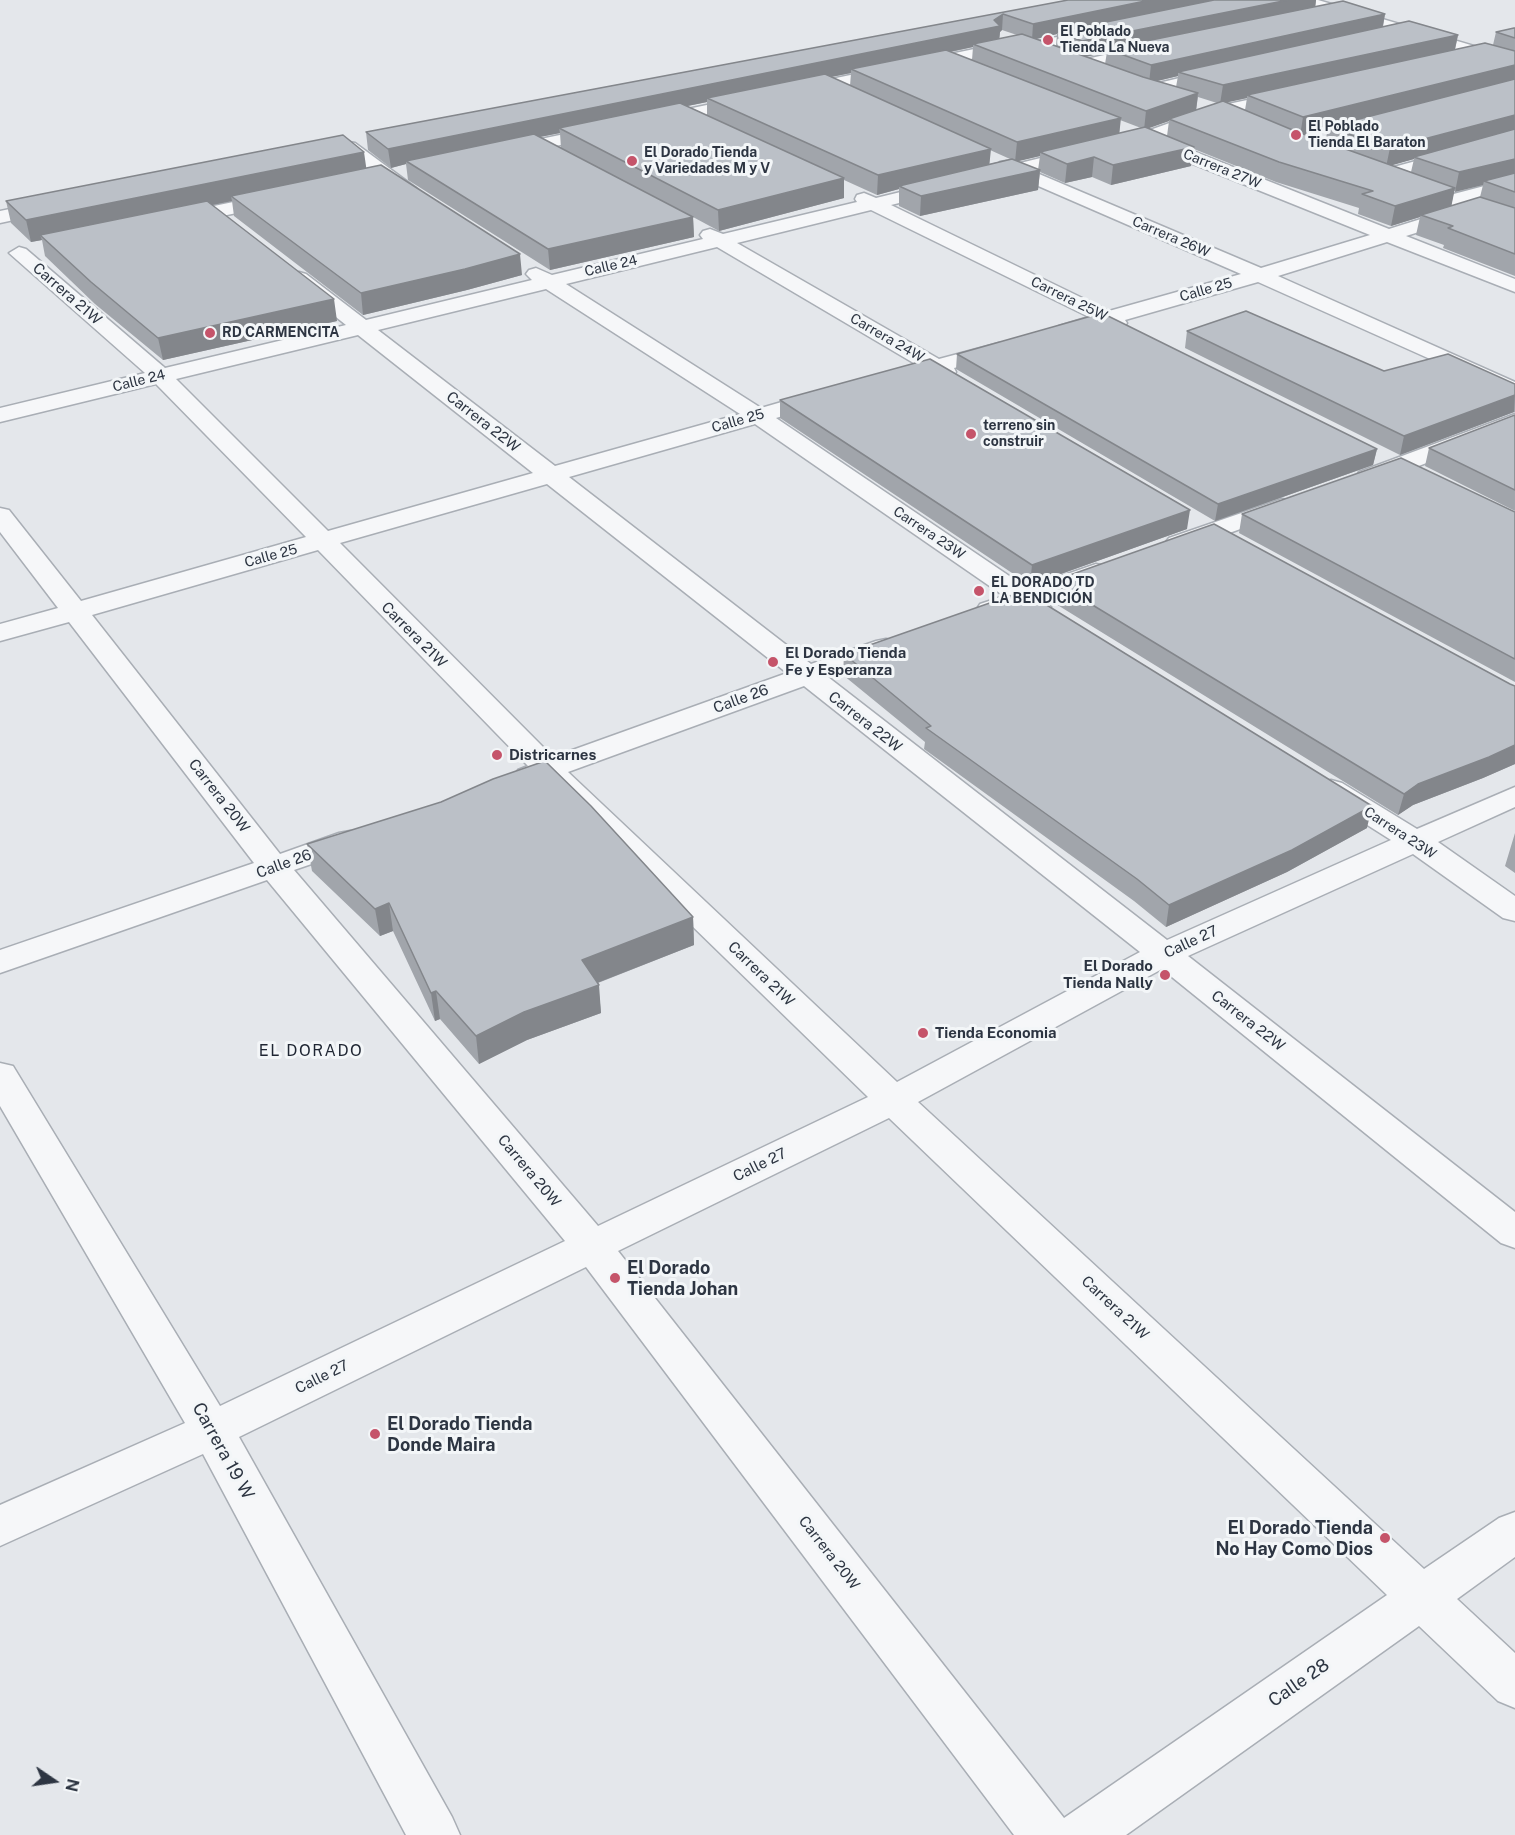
<!DOCTYPE html>
<meta charset="utf-8">
<style>
body{margin:0}
#map{position:relative;width:1515px;height:1835px;overflow:hidden;background:#e4e7eb;font-family:"Public Sans",sans-serif}
canvas{display:block}
.north{position:absolute;left:24px;top:1751px;width:60px;height:60px;-webkit-text-stroke:4px #f3f6f8;paint-order:stroke;rotate:103deg;font-size:16px;font-weight:700;line-height:24px;text-align:center;color:#2d3542}
.north::after{content:'';display:block;margin:auto;width:21px;height:27px;background:#2d3542;clip-path:polygon(50% 0,100% 100%,50% 72%,0 100%)}
</style>
<div id="map">
<canvas width="1515" height="1835"></canvas>
<div class="north">N</div>
</div>
<script>
const g = document.querySelector('canvas').getContext('2d');
g.lineJoin = 'round';
function shape(rows) {
  const path = new Path2D();
  for (const r of rows) {
    path.moveTo(r[0], r[1]);
    for (let i = 2; i < r.length; i += 2) path.lineTo(r[i], r[i + 1]);
  }
  return path;
}
function trace(path, color, width, dash) {
  g.strokeStyle = color;
  g.lineWidth = width;
  g.lineCap = dash ? 'butt' : 'round';
  g.setLineDash(dash || []);
  g.stroke(path);
}
function paint(path, color) {
  g.fillStyle = color;
  g.fill(path, 'evenodd');
}
function drawText(font, color, halo, rows, align = 'center') {
  g.font = font + ' "Public Sans",sans-serif';
  g.lineWidth = 6;
  g.setLineDash([]);
  g.textBaseline = 'middle';
  g.strokeStyle = halo;
  g.fillStyle = color;
  for (const [text, x, y, turn = 0] of rows) {
    g.save();
    g.translate(x, y);
    g.rotate((+turn || 0) * Math.PI / 180);
    g.textAlign = isNaN(turn) ? turn : align;
    if (halo) g.strokeText(text, 0, 0);
    g.fillText(text, 0, 0);
    g.restore();
  }
}
const minor = shape([
 [1296,0,1318,0,1515,58,1515,68,1298,3,1296,0],
 [1101,27,1109,32,1106,35,1031,52,1023,47,1026,44,1101,27],
 [1017,40,1022,42,1025,45,1022,48,798,96,790,91,798,86,1017,40],
 [1149,45,1154,47,1157,50,1154,53,1079,70,1071,65,1073,62,1149,45],
 [1221,68,1227,70,1229,73,1227,76,1148,95,1140,90,1142,87,1221,68],
 [1290,91,1296,93,1298,96,1296,99,1225,115,1160,138,1389,229,1456,208,1470,208,1472,212,1470,216,1406,236,1515,279,1515,292,1387,242,1278,276,1515,382,1515,397,1258,282,1125,320,1127,323,1124,327,1117,329,1105,325,1066,336,1059,334,1055,330,1059,326,1089,317,871,210,737,243,939,359,999,343,1007,344,1010,349,1007,354,954,368,956,372,953,377,945,379,933,374,899,384,891,382,888,377,891,372,917,365,717,247,566,284,761,408,823,390,831,392,834,397,831,402,776,418,1027,588,1096,564,1105,566,1109,572,1105,578,1044,599,1051,607,1047,613,1038,615,1021,608,989,618,980,616,976,610,980,604,1004,596,755,424,569,477,811,664,876,641,886,639,896,641,900,647,896,653,828,677,1167,940,1391,840,1320,795,1316,789,1320,783,1331,780,1342,783,1417,829,1515,787,1515,807,1438,842,1515,896,1515,921,1503,918,1413,854,1188,956,1515,1212,1515,1248,1501,1243,1162,969,918,1102,1424,1569,1499,1518,1515,1512,1515,1557,1457,1599,1515,1653,1515,1708,1498,1701,1419,1626,1126,1835,1014,1835,586,1267,239,1437,452,1817,460,1835,406,1835,203,1454,0,1546,0,1505,185,1423,0,1106,0,1063,13,1066,220,1406,565,1241,267,880,0,973,0,950,254,863,69,622,0,641,0,624,58,608,0,532,0,508,9,510,81,601,306,537,156,384,0,422,0,408,145,373,9,253,19,247,26,249,165,368,346,325,292,282,289,278,292,274,299,272,306,274,366,320,532,280,526,274,529,270,536,268,552,275,703,239,700,235,703,231,710,229,723,234,857,202,855,199,857,195,864,193,876,198,999,168,1000,162,1006,161,1016,164,1139,134,1214,107,1290,91],
 [1145,143,1146,145,1370,235,1261,268,1032,171,1145,143],
 [1013,175,1241,274,1109,311,891,205,1013,175],
 [546,289,740,414,555,466,378,330,546,289],
 [358,335,533,473,328,531,176,379,358,335],
 [547,484,787,673,553,757,340,543,547,484],
 [318,550,528,766,518,770,514,776,518,782,529,785,543,781,868,1097,598,1226,294,870,361,847,366,840,361,833,350,831,339,833,280,854,92,615,318,550],
 [804,686,1140,952,897,1082,568,772,804,686],
 [889,1118,1387,1595,1064,1818,618,1251,889,1118],
 [750,96,758,101,756,104,654,126,646,121,654,116,750,96],
 [603,126,609,127,612,131,609,135,507,156,498,151,507,146,603,126],
 [1515,134,1515,144,1385,180,1376,175,1379,171,1515,134],
 [349,142,355,143,416,188,419,192,416,196,404,196,343,151,340,147,343,143,349,142],
 [1515,178,1515,189,1453,206,1444,200,1446,196,1515,178],
 [277,193,284,195,286,199,284,203,175,226,166,220,175,214,277,193],
 [53,200,60,202,62,206,60,210,0,223,0,211,53,200],
 [1515,414,1515,429,1377,482,1368,484,1359,482,1356,477,1359,472,1515,414],
 [1282,499,1291,501,1294,506,1291,511,1187,548,1178,551,1169,548,1165,543,1169,538,1282,499]
]);
trace(minor, '#a9aeb5', 3);
paint(minor, '#f6f7f9');
paint(shape([
 [1068,0,1316,0,1315,6,1385,14,1383,27,1458,35,1455,50,1493,45,1496,32,1515,28,1515,276,1443,248,1444,245,1416,235,1420,217,1391,226,1358,214,1359,208,1276,182,1194,149,1191,166,1111,185,1092,177,1065,183,1040,172,1038,190,920,216,899,206,899,189,877,195,844,180,844,198,719,231,693,217,694,237,550,270,408,180,406,164,391,168,368,150,366,132],
 [1002,30,1017,35,999,39,1000,32],
 [1057,34,1056,46,1036,39],
 [973,47,972,60,951,52],
 [1107,52,1105,64,1086,57],
 [851,73,850,86,830,77],
 [1178,76,1176,87,1157,81],
 [1198,97,1217,103,1196,110],
 [1247,98,1245,110,1226,102],
 [707,102,707,115,687,106],
 [1120,120,1141,128,1119,134],
 [1169,121,1167,136,1147,128],
 [1328,129,1325,142,1305,134],
 [560,133,561,148,539,137],
 [990,150,1010,159,989,164],
 [1040,156,1038,170,1017,161],
 [1414,159,1411,172,1391,165],
 [1483,185,1480,197,1451,206,1454,191],
 [366,168,522,275,467,290,363,315,234,216,232,201,212,205,337,321,163,360,95,304,45,256,42,240,31,242,11,223,6,201],
 [1187,331,1384,371,1515,384,1515,412,1514,412,1400,455,1185,348],
 [957,354,1377,449,1373,465,1215,521,956,369],
 [780,400,1187,529,1030,585,780,418],
 [1515,415,1515,511,1425,466,1429,448],
 [1515,512,1515,682,1239,533,1242,514],
 [1053,581,1515,686,1515,764,1483,778,1413,805,1398,815,1051,601],
 [844,654,1367,828,1287,872,1166,927,1134,901,924,749,925,742,843,675],
 [1515,833,1515,873,1505,866],
 [307,844,693,917,694,945,598,983,601,1013,527,1040,479,1064,440,1019,435,1021,393,931,380,936,312,871]
]), '#a1a5ab');
paint(shape([
 [1150,0,1224,0,1057,32,1057,34,1032,40,1033,24],
 [1288,0,1316,0,1315,10,1107,49,1107,52,1080,58,1082,41],
 [1003,14,1002,30,1000,32,999,42,973,44,973,47,856,71,851,69,851,73,713,101,707,98,707,102,566,131,559,128,560,133,410,163,406,161,406,164,391,168,388,149,994,20],
 [1385,14,1382,30,1178,72,1178,76,1149,83,1151,65],
 [1458,35,1454,53,1247,95,1247,98,1220,104,1223,85],
 [1515,65,1515,82,1328,127,1328,129,1300,136,1303,117],
 [1198,93,1196,111,1169,119,1169,121,1144,130,1146,111],
 [1515,115,1515,133,1414,157,1414,159,1386,167,1390,148],
 [1121,118,1119,136,1040,152,1040,156,1015,162,1017,142],
 [1194,147,1191,166,1111,185,1113,165],
 [991,149,989,168,899,186,899,189,877,195,878,175],
 [364,152,367,173,231,196,232,201,45,239,40,235,42,240,31,242,26,220],
 [1094,157,1092,177,1065,183,1067,164],
 [1515,159,1515,177,1484,181,1483,185,1455,192,1459,172],
 [1040,170,1038,190,920,216,921,196],
 [844,178,844,198,719,231,718,210],
 [1455,188,1451,208,1421,215,1420,217,1391,226,1395,206],
 [693,217,694,237,550,270,548,249],
 [520,254,522,275,467,290,363,315,361,293],
 [334,299,337,321,163,360,158,338],
 [1515,395,1514,412,1400,455,1404,436],
 [1377,449,1373,465,1215,521,1218,504],
 [1190,510,1187,529,1030,585,1032,565],
 [1515,745,1515,764,1483,778,1413,805,1398,815,1404,794,1418,784],
 [1372,806,1367,828,1287,872,1166,927,1169,905],
 [389,903,393,931,380,936,375,909],
 [693,917,694,945,584,988,582,960],
 [599,985,601,1013,527,1040,479,1064,476,1036,524,1012],
 [436,991,440,1019,435,1021,431,993]
]), '#83868b');
const building = shape([
 [1068,0,1150,0,1033,24,1003,14,994,20,1000,26,388,149,366,132,1068,0],
 [1214,0,1288,0,1082,41,1057,32,1214,0],
 [1343,1,1385,14,1151,65,1107,49,1343,1],
 [1409,21,1458,35,1223,85,1178,72,1409,21],
 [1514,28,1515,28,1515,38,1496,32,1514,28],
 [1022,34,1143,77,1198,93,1146,111,973,44,1022,34],
 [1485,43,1515,51,1515,65,1303,117,1247,95,1485,43],
 [946,50,1121,118,1017,142,851,69,946,50],
 [825,74,991,149,878,175,707,98,825,74],
 [1515,79,1515,115,1390,148,1328,127,1515,79],
 [1223,101,1295,131,1455,188,1395,206,1362,194,1373,191,1279,162,1169,119,1223,101],
 [680,103,844,178,718,210,559,128,680,103],
 [1145,127,1194,147,1113,165,1094,157,1067,164,1040,152,1145,127],
 [1515,129,1515,159,1459,172,1414,157,1515,129],
 [534,134,693,217,548,249,406,161,534,134],
 [343,135,364,152,26,220,6,201,343,135],
 [1012,159,1040,170,921,196,899,186,1012,159],
 [381,165,520,254,465,269,361,293,231,196,381,165],
 [1515,173,1515,192,1484,181,1515,173],
 [1480,197,1515,208,1515,254,1448,228,1453,226,1421,215,1480,197],
 [207,201,334,299,158,338,91,282,40,235,207,201],
 [1246,311,1384,371,1448,354,1515,384,1515,395,1404,436,1187,331,1246,311],
 [1102,313,1377,449,1218,504,957,354,1102,313],
 [930,359,1190,510,1032,565,780,400,930,359],
 [1515,415,1515,490,1429,448,1515,415],
 [1401,458,1515,512,1515,659,1242,514,1401,458],
 [1214,524,1510,684,1515,686,1515,745,1489,757,1418,784,1404,794,1053,581,1214,524],
 [1024,591,1372,806,1292,850,1169,905,1137,879,926,728,931,726,844,654,1024,591],
 [545,761,591,806,693,917,582,960,599,985,524,1012,476,1036,436,991,431,993,389,903,375,909,307,844,441,802,493,779,545,761]
]);
paint(building, '#bbc0c7');
trace(building, '#83868b', 1.5);
for (const [x, y, r, color] of [
 [1048,40,6,"#c5546a"],
 [1296,135,6,"#c5546a"],
 [632,161,6,"#c5546a"],
 [210,333,6,"#c5546a"],
 [971,434,6,"#c5546a"],
 [979,591,6,"#c5546a"],
 [773,662,6,"#c5546a"],
 [497,755,6,"#c5546a"],
 [1165,975,6,"#c5546a"],
 [923,1033,6,"#c5546a"],
 [615,1278,6,"#c5546a"],
 [375,1434,6,"#c5546a"],
 [1385,1538,6,"#c5546a"]
]) {
  const dot = new Path2D();
  dot.arc(x, y, r, 0, 2 * Math.PI);
  g.fillStyle = color;
  g.fill(dot);
  trace(dot, '#f3f6f8', 2);
}
drawText('bold 14px', '#2d3542', '#f3f6f8', [
 ["El Poblado",1060,32],
 ["Tienda La Nueva",1060,48],
 ["El Poblado",1308,127],
 ["Tienda El Baraton",1308,143],
 ["El Dorado Tienda",644,153],
 ["y Variedades M y V",644,169],
 ["RD CARMENCITA",222,333],
 ["terreno sin",983,426],
 ["construir",983,442],
 ["EL DORADO TD",991,583],
 ["LA BENDICIÓN",991,599]
], 'left');
drawText('14px', '#2d3542', '#f3f6f8', [
 ["Carrera 27W",1222,169,22],
 ["Carrera 26W",1171,237,23],
 ["Calle 24",611,266,-13],
 ["Calle 25",1206,290,-16],
 ["Carrera 25W",1069,299,26],
 ["Carrera 24W",887,338,30],
 ["Calle 24",139,381,-14],
 ["Calle 25",738,421,-16],
 ["Carrera 23W",929,533,34],
 ["Calle 25",271,556,-15],
 ["Carrera 23W",1400,833,33]
]);
drawText('15px', '#2d3542', '#f3f6f8', [
 ["Carrera 21W",67,294,41],
 ["Carrera 22W",483,422,38],
 ["Carrera 21W",414,635,45],
 ["Calle 26",741,699,-20],
 ["Carrera 22W",865,722,38],
 ["Carrera 20W",219,796,52],
 ["Calle 26",284,864,-20],
 ["Calle 27",1191,942,-25],
 ["Carrera 21W",761,974,44],
 ["Carrera 22W",1248,1021,38],
 ["Calle 27",760,1165,-26],
 ["Carrera 20W",529,1171,50],
 ["Carrera 21W",1115,1308,43],
 ["Calle 27",322,1377,-26],
 ["Carrera 20W",829,1553,52]
]);
drawText('bold 15px', '#2d3542', '#f3f6f8', [
 ["El Dorado Tienda",785,653],
 ["Fe y Esperanza",785,670],
 ["Districarnes",509,755],
 ["El Dorado",1153,966,"right"],
 ["Tienda Nally",1153,983,"right"],
 ["Tienda Economia",935,1033]
], 'left');
g.letterSpacing = '1.5px';
drawText('16px', '#1f2633', '#f3f6f8', [
 ["EL DORADO",311,1051]
]);
g.letterSpacing = '0px';
drawText('bold 18px', '#2d3542', '#f3f6f8', [
 ["El Dorado",627,1268],
 ["Tienda Johan",627,1289],
 ["El Dorado Tienda",387,1424],
 ["Donde Maira",387,1445],
 ["El Dorado Tienda",1373,1528,"right"],
 ["No Hay Como Dios",1373,1549,"right"]
], 'left');
drawText('18px', '#2d3542', '#f3f6f8', [
 ["Carrera 19 W",223,1451,61],
 ["Calle 28",1299,1683,-35]
]);
</script>
